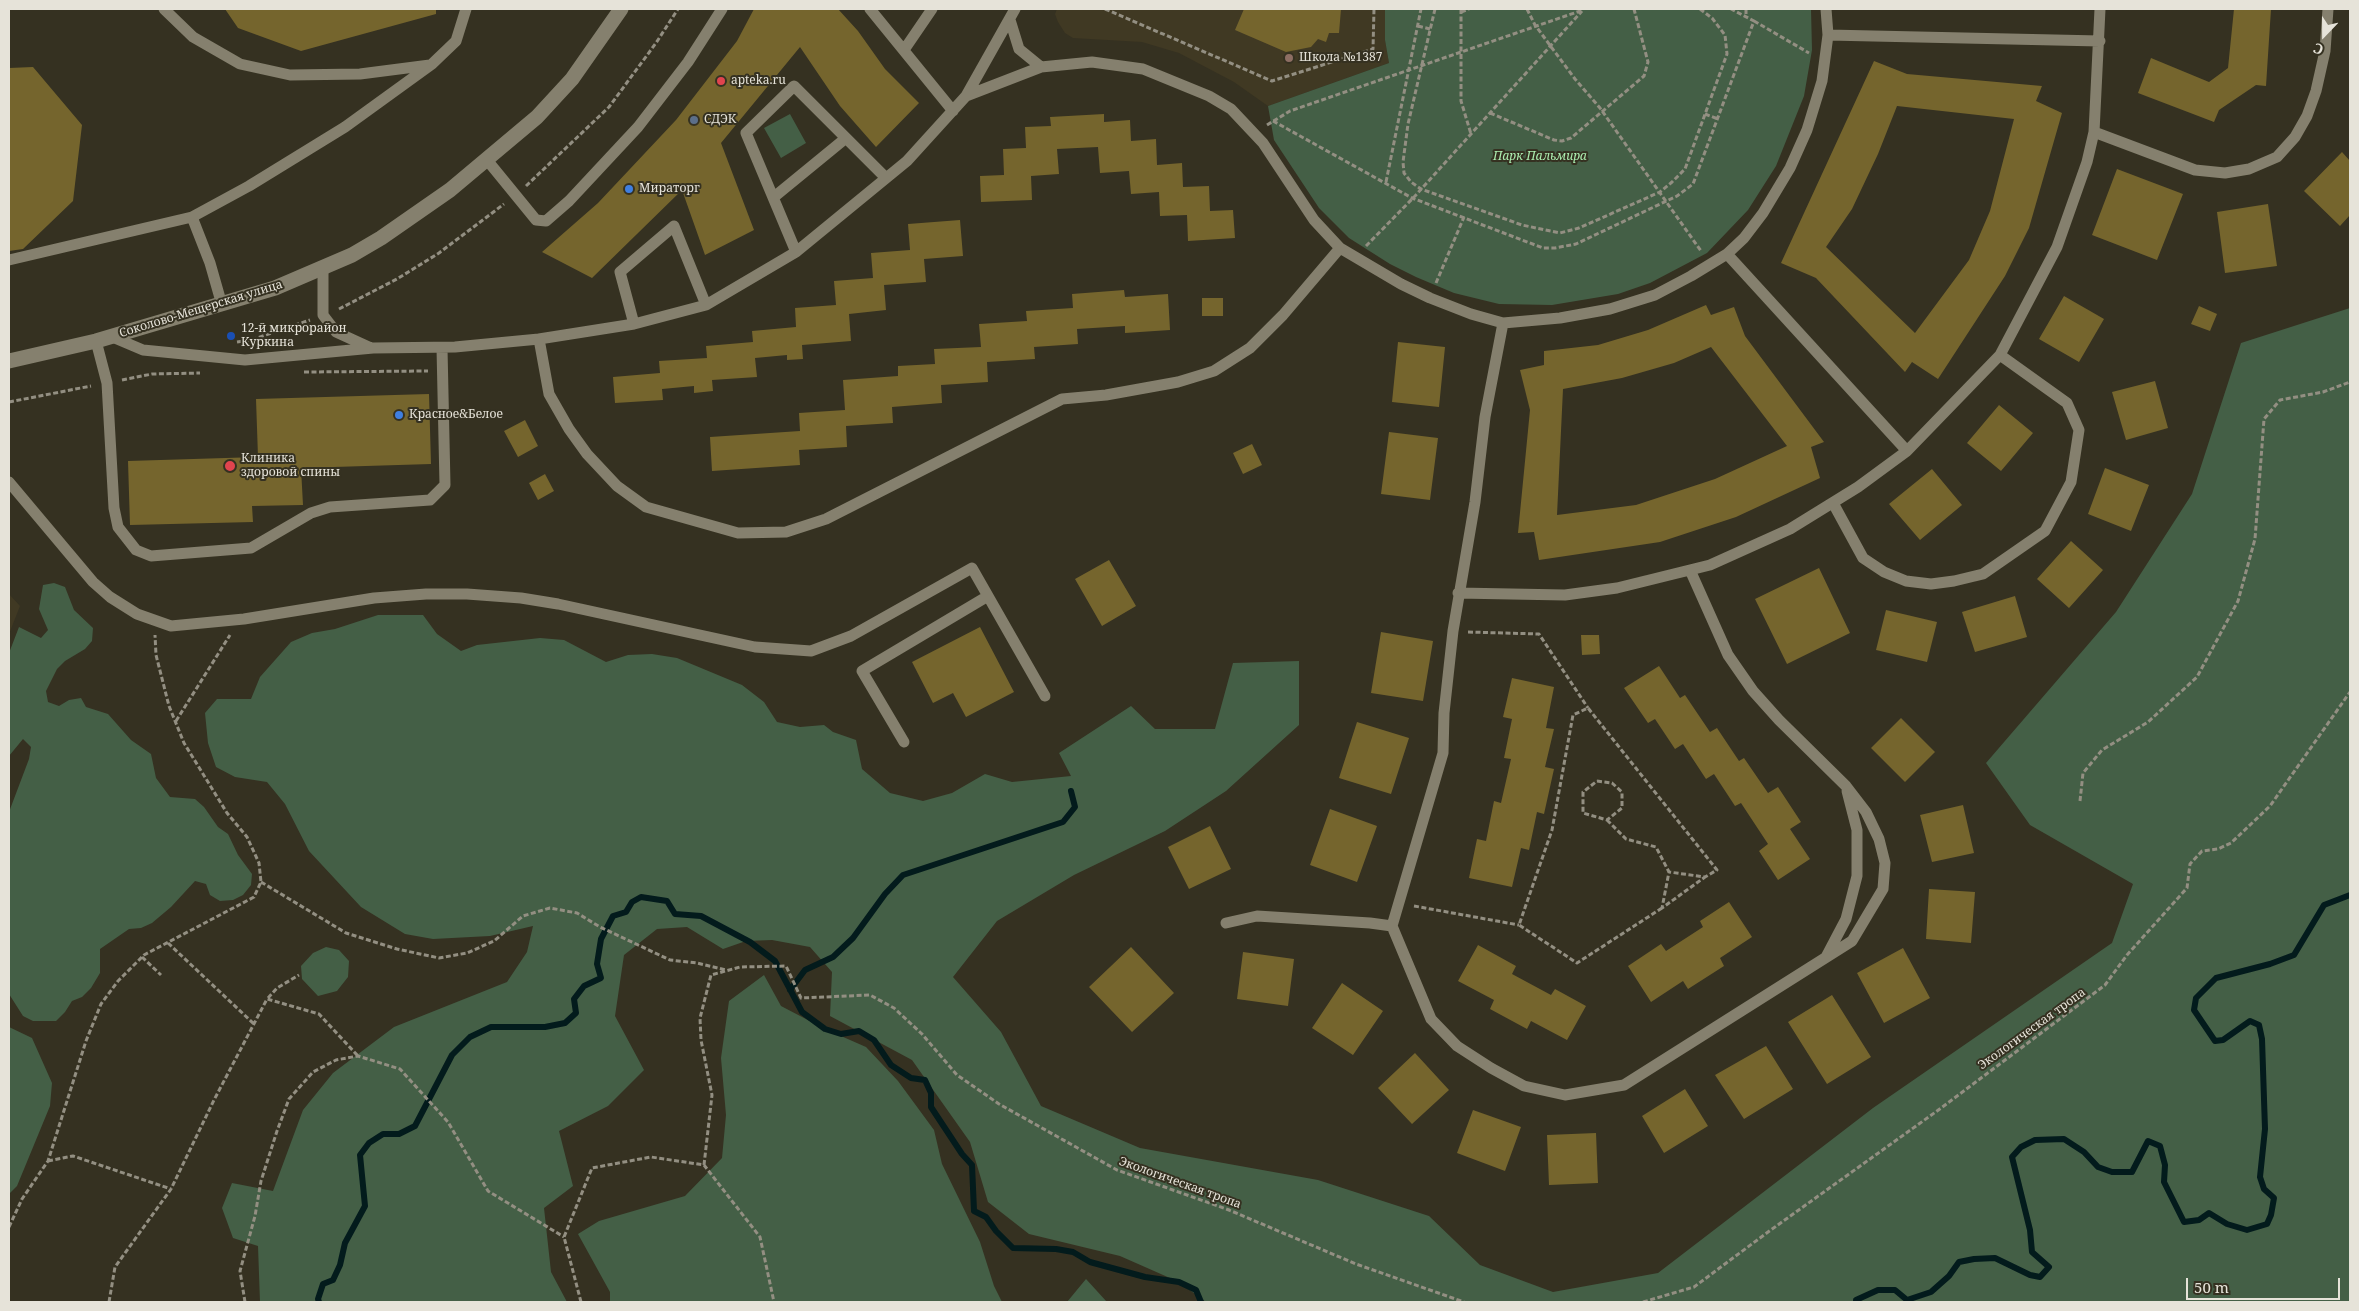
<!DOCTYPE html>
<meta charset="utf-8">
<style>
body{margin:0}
#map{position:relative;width:2359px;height:1311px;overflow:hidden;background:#353121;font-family:"Noto Serif",serif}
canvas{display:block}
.frame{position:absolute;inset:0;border:10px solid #e6e3d9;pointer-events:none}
.north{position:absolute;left:2299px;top:10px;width:50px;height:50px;-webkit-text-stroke:4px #353121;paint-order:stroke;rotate:202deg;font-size:14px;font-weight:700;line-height:20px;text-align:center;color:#e6e3d9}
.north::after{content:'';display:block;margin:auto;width:18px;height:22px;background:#e6e3d9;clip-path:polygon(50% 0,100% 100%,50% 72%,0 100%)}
.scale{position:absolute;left:2186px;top:1278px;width:154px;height:22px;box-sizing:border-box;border:2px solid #e6e3d9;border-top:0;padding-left:6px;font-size:15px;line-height:18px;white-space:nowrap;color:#e6e3d9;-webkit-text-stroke:4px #353121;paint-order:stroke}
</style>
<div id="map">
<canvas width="2359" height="1311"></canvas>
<div class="frame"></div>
<div class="north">С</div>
<div class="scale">50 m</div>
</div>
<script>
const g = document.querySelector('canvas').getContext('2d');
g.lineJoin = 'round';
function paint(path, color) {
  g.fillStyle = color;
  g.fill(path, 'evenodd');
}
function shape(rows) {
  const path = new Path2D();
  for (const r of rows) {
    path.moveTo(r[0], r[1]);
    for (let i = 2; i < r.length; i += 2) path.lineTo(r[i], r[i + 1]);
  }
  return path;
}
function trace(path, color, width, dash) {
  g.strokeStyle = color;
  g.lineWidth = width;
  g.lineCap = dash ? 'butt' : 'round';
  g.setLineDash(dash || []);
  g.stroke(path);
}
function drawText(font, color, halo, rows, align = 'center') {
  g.font = font + ' "Noto Serif",serif';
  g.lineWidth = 4;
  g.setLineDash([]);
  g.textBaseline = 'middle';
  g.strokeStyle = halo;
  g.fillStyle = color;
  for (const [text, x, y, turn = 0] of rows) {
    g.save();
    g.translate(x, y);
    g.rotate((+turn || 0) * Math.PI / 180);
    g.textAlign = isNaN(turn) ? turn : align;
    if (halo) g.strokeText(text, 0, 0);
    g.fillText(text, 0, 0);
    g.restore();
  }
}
paint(shape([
 [1057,9,1385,9,1385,40,1389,63,1268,106,1234,82,1179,53,1142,42,1073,38,1065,33,1058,22,1055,14],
 [9,594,20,606,9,634]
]), '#403923');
paint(shape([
 [1385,9,1811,9,1812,50,1804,96,1776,166,1748,210,1707,253,1650,283,1618,294,1552,305,1499,304,1454,293,1416,277,1390,264,1349,238,1319,208,1274,140,1268,106,1389,63,1385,40],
 [790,114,806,143,781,158,764,128],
 [2350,308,2350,1302,1206,1302,1179,1282,1120,1256,1029,1234,988,1202,970,1142,912,1060,830,1016,832,972,810,947,772,940,746,941,723,949,687,927,657,929,624,955,615,1016,644,1070,608,1106,559,1131,573,1186,544,1208,551,1272,567,1302,260,1302,258,1246,233,1238,222,1208,232,1183,273,1191,303,1110,333,1073,394,1027,507,982,527,952,533,926,490,936,433,939,405,934,361,907,309,851,285,804,267,782,235,777,216,767,208,743,205,713,217,699,251,699,260,677,291,642,312,633,335,629,378,615,423,615,437,634,461,651,477,645,540,638,564,640,606,662,628,655,652,654,677,658,742,685,764,702,777,722,800,727,824,725,833,732,856,740,862,769,890,793,923,801,952,793,985,774,1012,782,1071,776,1059,753,1131,706,1155,729,1215,729,1233,663,1299,661,1299,725,1226,791,1165,831,1074,875,997,921,953,977,1001,1032,1041,1106,1140,1148,1318,1180,1429,1216,1480,1265,1553,1292,1658,1273,1873,1108,2112,943,2133,884,2030,825,1986,763,2116,612,2192,494,2241,343],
 [54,583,65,587,74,610,93,628,92,641,85,649,65,661,57,669,46,691,48,702,59,706,69,700,81,698,86,707,108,714,131,740,151,754,156,778,170,797,195,799,204,807,218,827,228,834,238,855,252,874,251,885,243,895,233,900,220,901,210,895,206,884,195,881,171,907,152,923,141,928,129,929,100,949,100,973,91,988,82,997,72,1001,65,1012,56,1021,33,1021,23,1016,9,994,9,812,29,759,31,747,23,739,9,756,9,653,19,627,41,638,48,630,39,609,43,585],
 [326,947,339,950,349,961,348,977,337,991,318,996,302,979,301,966,313,953],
 [764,975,781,1006,825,1029,866,1047,898,1081,934,1130,942,1164,980,1242,994,1286,1002,1302,610,1302,610,1292,578,1234,599,1221,685,1196,722,1158,726,1115,721,1058,729,1001],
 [9,1027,32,1038,52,1083,50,1106,17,1186,9,1194],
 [1086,1279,1107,1302,1067,1302]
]), '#445f46');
trace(shape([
 [790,990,805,970,833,957,853,938,885,894,903,875,1063,822,1075,807,1071,791],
 [319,1302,318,1299,323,1284,333,1280,340,1265,345,1243,365,1206,360,1155,369,1143,383,1134,399,1134,415,1126,452,1055,470,1037,491,1027,545,1027,565,1023,576,1013,574,999,584,986,601,978,597,964,601,939,613,916,626,912,632,902,641,897,667,901,675,914,701,916,750,942,775,961,802,1012,825,1029,841,1034,859,1031,874,1040,891,1065,911,1078,925,1080,931,1093,931,1107,962,1154,972,1165,974,1211,986,1217,996,1231,1013,1248,1056,1249,1073,1252,1090,1262,1145,1277,1179,1282,1196,1290,1201,1302],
 [1856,1302,1856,1300,1878,1290,1895,1290,1907,1300,1931,1292,1949,1276,1959,1262,1974,1259,1995,1258,2030,1275,2040,1277,2049,1267,2032,1252,2030,1230,2012,1157,2021,1147,2035,1140,2064,1139,2084,1152,2098,1167,2112,1172,2132,1172,2148,1141,2160,1146,2165,1165,2164,1182,2184,1222,2199,1220,2209,1213,2227,1224,2247,1230,2267,1224,2271,1215,2274,1198,2264,1189,2260,1177,2265,1129,2262,1039,2259,1025,2250,1021,2223,1040,2215,1041,2194,1010,2196,998,2216,978,2270,964,2294,955,2324,905,2350,895]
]), '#031b1c', 6);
paint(shape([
 [225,9,436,9,436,14,301,51,238,28],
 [754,9,838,9,858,31,885,69,919,103,876,147,840,106,800,47,721,143,754,230,705,255,682,190,592,278,542,252,598,203,676,120,737,41],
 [1244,9,1341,9,1339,33,1329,33,1326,42,1318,39,1311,47,1286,52,1235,30],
 [2234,9,2271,9,2266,86,2256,85,2219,110,2214,122,2138,93,2151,58,2209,82,2228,68],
 [1874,61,1907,74,2042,86,2036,101,2062,113,2029,228,2005,276,1938,379,1912,362,1905,372,1816,278,1781,263],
 [1897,106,2014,119,1990,211,1969,260,1915,333,1826,247,1852,209,1878,154],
 [33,67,82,125,73,201,23,249,9,251,9,68],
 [1104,114,1104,122,1130,120,1131,141,1156,139,1157,165,1182,163,1183,187,1209,186,1210,211,1233,210,1235,238,1188,241,1187,215,1160,216,1159,192,1131,194,1129,171,1100,173,1098,147,1057,149,1059,174,1031,176,1032,200,981,202,980,176,1004,175,1003,149,1026,148,1025,127,1051,126,1050,117],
 [2342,152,2350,161,2350,215,2340,226,2304,191],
 [2117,169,2183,194,2157,260,2092,235],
 [2268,204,2277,266,2225,273,2217,212],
 [960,220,963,256,924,259,926,282,884,285,886,310,849,314,851,341,802,345,803,359,787,360,787,355,755,358,757,377,712,380,713,391,694,393,694,386,662,389,663,400,615,403,613,377,660,373,659,361,707,358,706,346,753,342,752,331,796,327,795,308,836,305,834,281,873,278,871,253,910,250,908,224],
 [1124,290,1125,297,1168,294,1170,330,1125,333,1125,326,1077,329,1078,344,1034,347,1035,359,987,362,988,382,941,385,942,403,892,407,893,423,846,426,847,447,799,450,800,465,712,471,710,437,800,431,799,413,845,410,843,380,898,376,898,366,935,364,934,349,981,347,979,324,1027,321,1026,311,1073,308,1072,294],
 [2064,296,2104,319,2079,362,2039,339],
 [1202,298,1223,298,1223,316,1202,316],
 [1706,305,1711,315,1734,307,1745,336,1824,442,1811,447,1820,478,1736,517,1660,542,1539,560,1534,532,1518,533,1530,410,1520,370,1544,365,1544,351,1598,345,1648,330],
 [1711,347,1787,446,1715,479,1636,505,1557,515,1563,389,1622,378,1674,363],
 [2199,306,2217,314,2210,331,2191,324],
 [1398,342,1445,347,1439,407,1392,402],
 [2155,381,2168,428,2126,440,2112,392],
 [429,394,431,464,301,468,303,505,252,506,253,522,130,525,128,461,258,457,256,399],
 [1999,405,2033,433,2001,471,1967,443],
 [525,420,538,446,518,457,504,431],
 [1389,432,1438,438,1430,500,1381,494],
 [1252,444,1262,465,1243,474,1233,453],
 [2105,468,2149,485,2131,531,2088,514],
 [1932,469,1962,505,1920,540,1889,504],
 [545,474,554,491,538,500,529,483],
 [2071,541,2103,570,2069,608,2037,579],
 [1109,560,1136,606,1102,626,1075,579],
 [1819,568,1850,633,1787,664,1755,599],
 [2015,596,2027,637,1975,652,1962,612],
 [1886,610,1937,622,1927,662,1876,650],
 [980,627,1014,692,966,717,953,693,933,703,912,662],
 [1381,632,1433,641,1423,701,1371,693],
 [1581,635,1599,635,1600,654,1582,655],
 [1659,666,1680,698,1685,695,1710,732,1717,728,1739,761,1744,758,1768,793,1778,787,1801,822,1790,829,1810,859,1778,880,1759,851,1768,844,1741,803,1735,806,1714,774,1706,779,1683,744,1675,749,1655,719,1648,723,1624,688],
 [1512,678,1554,687,1546,728,1554,729,1545,767,1554,769,1544,814,1537,812,1529,850,1521,848,1512,887,1469,878,1477,839,1486,841,1494,801,1501,803,1511,759,1504,758,1512,719,1503,717],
 [1901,718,1935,752,1905,782,1871,748],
 [1357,722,1409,738,1391,794,1339,778],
 [1963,805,1974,853,1932,862,1920,815],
 [1330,809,1377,826,1357,882,1310,865],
 [1210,826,1231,869,1189,889,1168,847],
 [1929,889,1975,892,1971,943,1926,939],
 [1729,902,1752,937,1720,958,1724,966,1688,989,1683,981,1651,1002,1628,966,1661,944,1666,951,1703,927,1700,921],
 [1478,945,1516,966,1512,974,1551,995,1555,989,1586,1006,1567,1040,1531,1021,1527,1029,1490,1009,1494,1000,1458,981],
 [1131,947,1174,993,1132,1032,1089,987],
 [1903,948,1930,998,1884,1023,1857,973],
 [1243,952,1294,959,1288,1006,1237,999],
 [1342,983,1383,1011,1353,1055,1312,1028],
 [1832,995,1871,1057,1827,1084,1788,1022],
 [1766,1046,1793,1089,1744,1119,1715,1075],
 [1415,1053,1449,1090,1412,1124,1378,1088],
 [1685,1089,1708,1126,1664,1153,1642,1116],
 [1473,1110,1521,1127,1505,1171,1457,1153],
 [1596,1133,1598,1183,1549,1185,1547,1135]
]), '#75652d');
trace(shape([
 [1105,9,1272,81,1373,49,1374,9],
 [1435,9,1408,124,1403,162,1404,173,1411,182,1421,189,1522,225,1560,233,1579,228,1660,192,1672,182,1685,169,1727,54,1725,35,1712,18,1700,9],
 [1461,9,1461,101,1471,134],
 [1527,9,1535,25,1575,79,1600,108,1701,251],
 [1746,9,1746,16],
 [1461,12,1469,9],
 [1754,21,1809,53],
 [1418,26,1430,29],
 [1490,113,1554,140,1562,141,1571,138,1644,76,1648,62,1634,9],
 [1705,114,1718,119],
 [1273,121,1412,198,1543,248,1555,248,1576,244,1677,196,1693,184,1754,21,1731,9],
 [1267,125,1290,111,1583,10],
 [1386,182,1421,9],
 [526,186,609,107,656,43,678,9],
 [1366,246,1415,196,1582,11],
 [1436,283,1464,217],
 [339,309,397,279,439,253,504,204],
 [237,342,251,340,310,320],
 [304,372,428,371],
 [122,380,152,374,200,373],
 [9,402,91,386],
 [1468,632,1539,634,1588,708],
 [176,721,230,635],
 [1597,781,1612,783,1622,792,1622,808,1607,820,1583,813,1583,792,1597,781],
 [2080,801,2083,773,2102,750,2148,722,2197,677,2238,601,2255,539,2264,419,2280,400,2323,392,2350,382],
 [1607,820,1626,839,1656,847,1669,872,1662,908,1705,877,1669,872],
 [261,882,346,933,397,949,439,958,467,953,494,941,523,916,550,908,577,913,600,927,670,960,697,963,726,970],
 [1414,906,1519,925],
 [1662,908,1577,963,1519,925,1552,830,1573,715,1588,708,1717,870,1705,877],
 [168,943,254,1024],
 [142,957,161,975],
 [268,998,277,988,299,975],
 [48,1161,73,1156,171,1189],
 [704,1165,712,1095,701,1040,700,1018,711,975,740,967,786,966,801,998,870,995,894,1008,922,1034,957,1075,999,1104,1117,1170,1229,1210,1356,1264,1464,1302],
 [9,1227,22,1199,48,1161,86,1041,101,1004,118,981,144,955,254,897,261,882,259,863,247,837,227,813,184,743,169,706,156,655,155,635],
 [109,1302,115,1267,171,1189,214,1100,267,999,319,1014,358,1056],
 [245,1302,240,1271,255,1216,261,1181,277,1131,289,1099,313,1072,336,1060,358,1056,400,1069,448,1122,488,1191,564,1237],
 [581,1302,564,1237,592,1168,651,1157,704,1165,760,1237,774,1302],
 [1643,1302,1694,1287,1768,1232,1937,1111,2105,985,2127,955,2187,888,2190,864,2202,851,2218,849,2231,843,2270,806,2350,692]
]), '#938f82', 3, [5, 2.5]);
trace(shape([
 [164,9,193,37,240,64,290,75,360,74,430,65],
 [870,9,953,111],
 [1010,20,1019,49,1041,67,1092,62,1143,69,1209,96,1231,109,1263,143,1314,220,1340,248,1401,284,1430,298,1471,314,1503,323,1560,318,1610,309,1655,295,1691,276,1727,254,1744,238,1763,213,1790,168,1807,130,1822,81,1828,35,1826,9],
 [1828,35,2100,41],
 [904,50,932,9],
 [966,96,1041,67],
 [2094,132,2195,170,2225,173,2249,169,2277,157,2295,137,2307,116,2316,91,2325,51,2328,9],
 [487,160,536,220,546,221,569,201,638,127,688,62,722,9],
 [774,197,846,138],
 [796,252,746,133,794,86,886,178],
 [1727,254,1907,451],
 [9,260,192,217],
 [323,267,323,315,336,332,371,348],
 [222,305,210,263,192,217,249,186,345,127,432,64,456,41,466,9],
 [1503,323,1485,417,1475,502,1453,631,1444,713,1443,753,1392,926,1431,1019,1457,1046,1491,1068,1524,1086,1565,1095,1624,1085,1852,941,1883,889,1885,863,1879,839,1866,812,1846,786,1779,720,1753,691,1728,655,1690,570],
 [634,324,620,272,674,226,706,305],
 [110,336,143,350,245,360,373,348,455,347,539,339,634,324,706,305,796,252,907,161,966,96,1015,9],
 [539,339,549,394,569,429,587,454,617,486,646,507,738,533,786,532,826,519,1062,399,1106,395,1178,382,1214,371,1250,348,1283,315,1340,248],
 [96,341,107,383,114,508,118,527,136,550,151,556,251,548,311,513,330,507,430,500,445,485,442,348],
 [9,482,93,582,110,597,137,614,171,626,244,619,374,598,426,594,467,594,521,598,558,604,755,647,811,651,851,636,972,568,1045,696],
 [1833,503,1863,558,1884,572,1906,581,1931,584,1954,581,1983,574,2045,531,2071,482,2079,430,2067,403,2000,355],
 [1458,593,1565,595,1617,588,1710,565,1790,529,1858,487,1907,451,2000,355,2057,247,2087,162,2094,132,2100,9],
 [904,742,862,671,988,596],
 [1226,923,1257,916,1370,923,1392,926],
 [1826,957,1846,919,1857,876,1857,830,1847,791]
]), '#85806e', 11);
trace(shape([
 [9,361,96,341,275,288,352,255,381,238,450,190,537,117,572,79,621,9]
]), '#85806e', 15);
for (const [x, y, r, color] of [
 [1289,58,5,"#8d6e63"],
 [721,81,5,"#e0444e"],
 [694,120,5,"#5c6f8a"],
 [629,189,5,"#3f7fe0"],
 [231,336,5,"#1a4fb4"],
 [399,415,5,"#3f7fe0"],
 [230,466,6,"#e0444e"]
]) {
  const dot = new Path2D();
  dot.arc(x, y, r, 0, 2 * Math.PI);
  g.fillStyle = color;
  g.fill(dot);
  trace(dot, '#353121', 2);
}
drawText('12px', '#e6e3d9', '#353121', [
 ["Школа №1387",1299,58],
 ["apteka.ru",731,81],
 ["СДЭК",704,120],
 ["Мираторг",639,189],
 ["12-й микрорайон",241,329],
 ["Куркина",241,343],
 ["Красное&Белое",409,415],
 ["Клиника",241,459],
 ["здоровой спины",241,473]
], 'left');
drawText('italic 12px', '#aceeb0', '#353121', [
 ["Парк Пальмира",1540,157]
]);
drawText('12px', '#e6e3d9', '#353121', [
 ["Соколово-Мещерская улица",201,309,-17],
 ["Экологическая тропа",2032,1029,-36],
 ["Экологическая тропа",1180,1183,20]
]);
</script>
